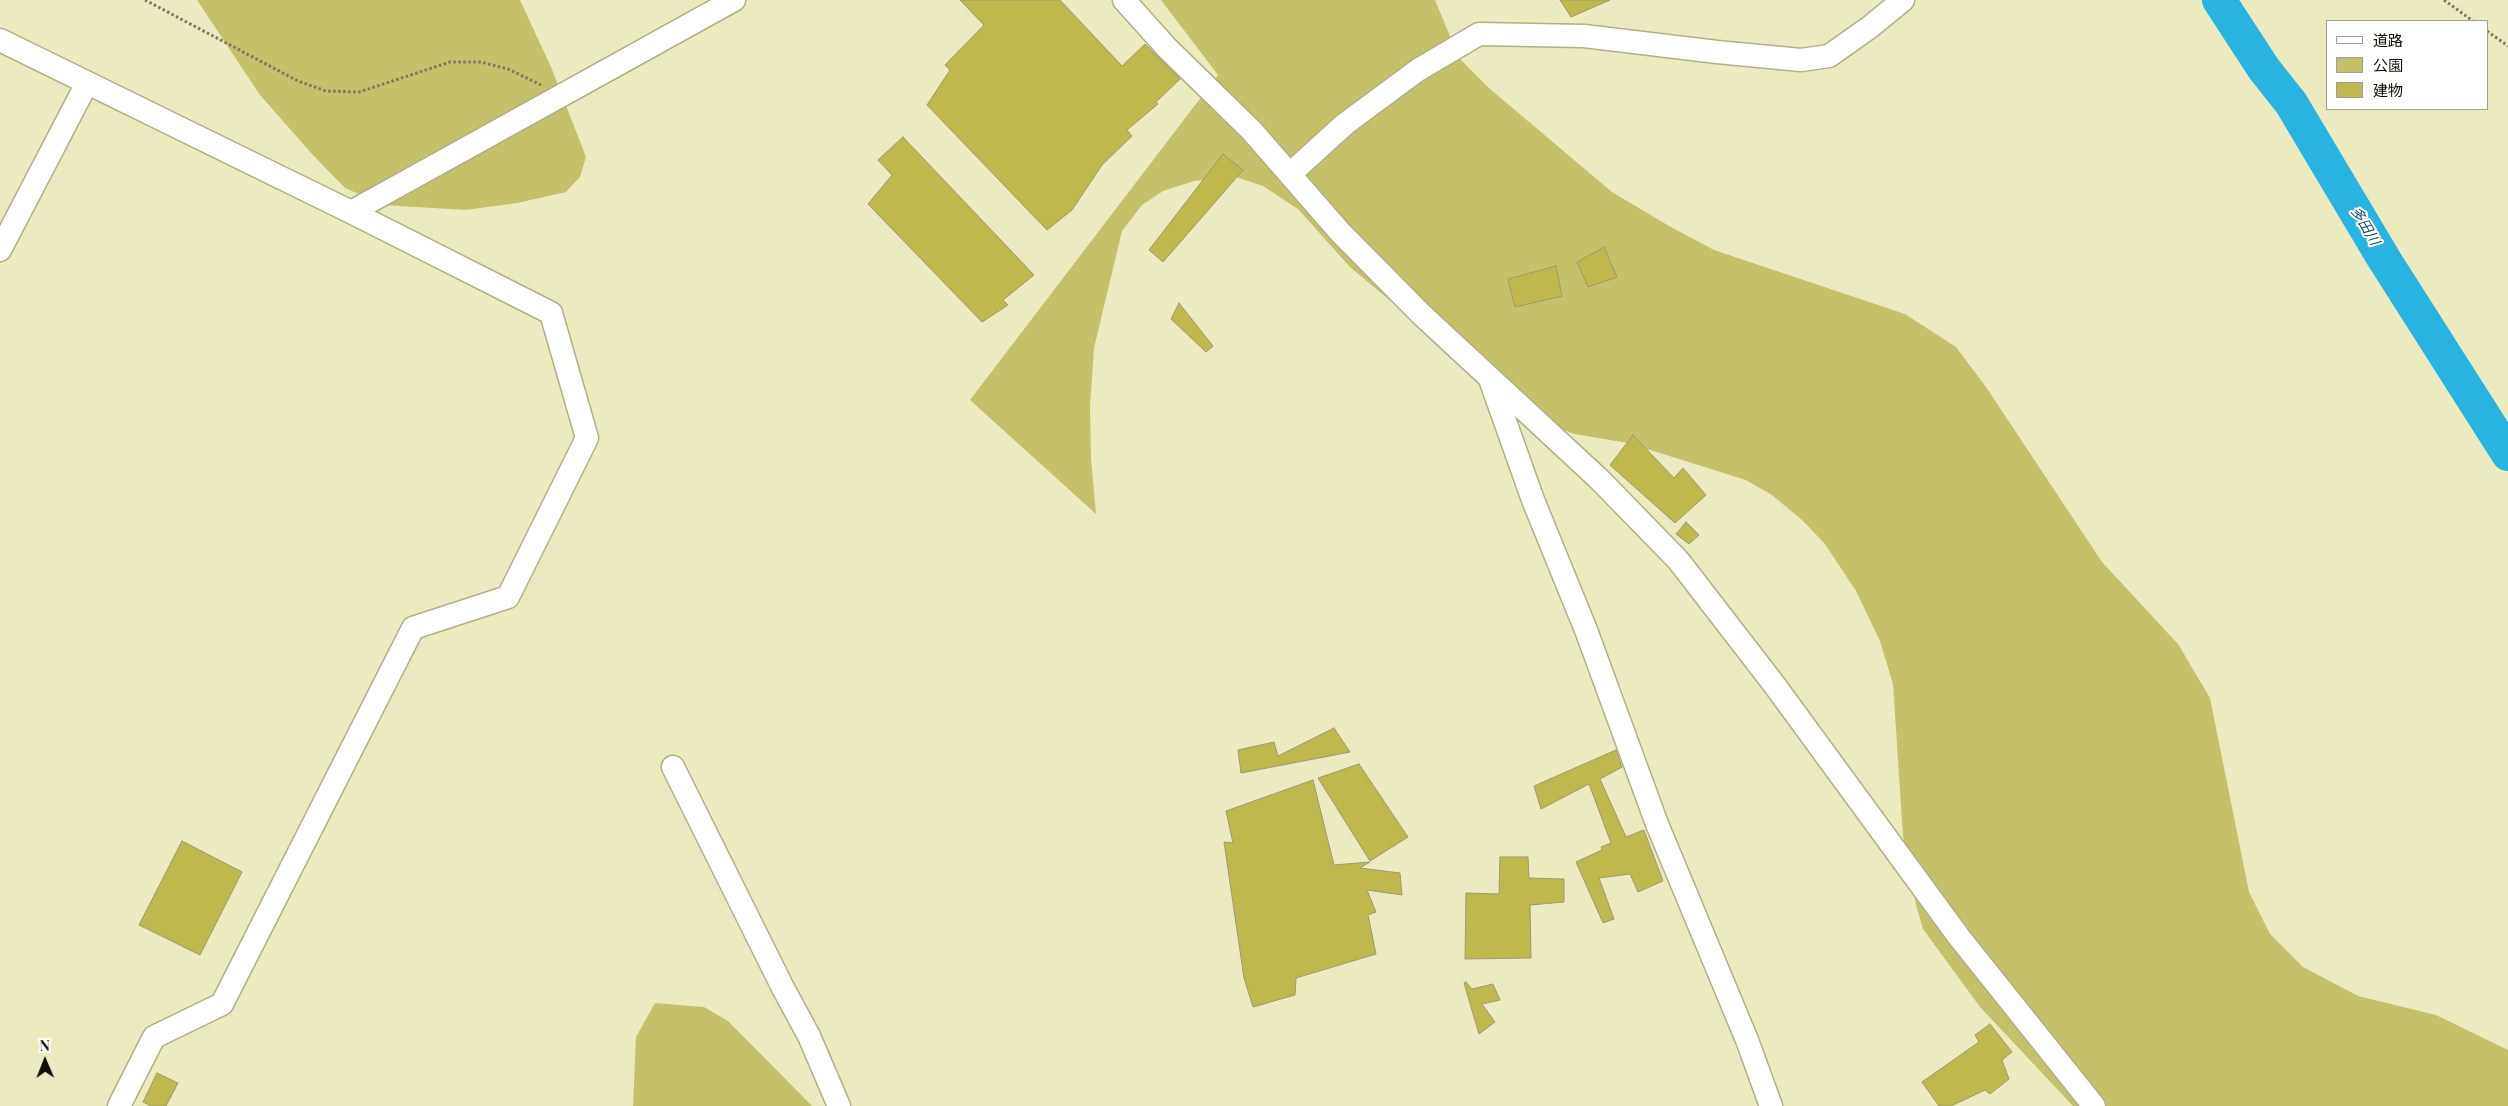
<!DOCTYPE html>
<meta charset="utf-8">
<style>
body{margin:0}
#map{position:relative;width:2508px;height:1106px;overflow:hidden;background:#eceabf;font-family:"Playfair Display","Noto Sans JP",serif}
canvas{display:block}
.legend{position:absolute;left:2326px;top:20px;width:162px;height:90px;box-sizing:border-box;background:#fff;border:1px solid #9f9f9a;margin:0;padding:6px 9px;list-style:none;font-size:15px;color:#0f0e02}
.legend li{display:flex;align-items:center;gap:10px;height:25px}
.legend b{width:25px;border:1px solid #9f9f9a}
.north{position:absolute;left:20px;top:1036px;width:50px;height:50px;-webkit-text-stroke:4px #fff;paint-order:stroke;rotate:359deg;font-size:14px;font-weight:700;line-height:20px;text-align:center;color:#0f0e02}
.north::after{content:'';display:block;margin:auto;width:18px;height:22px;background:#0f0e02;clip-path:polygon(50% 0,100% 100%,50% 72%,0 100%)}
</style>
<div id="map">
<canvas width="2508" height="1106"></canvas>
<ul class="legend">
<li><b style="height:6px;background:#fff"></b>道路</li>
<li><b style="height:14px;background:#c5c06a"></b>公園</li>
<li><b style="height:14px;background:#bfb84e"></b>建物</li>
</ul>
<div class="north">N</div>
</div>
<script>
const g = document.querySelector('canvas').getContext('2d');
g.lineJoin = 'round';
function paint(path, color) {
  g.fillStyle = color;
  g.fill(path, 'evenodd');
}
function shape(rows) {
  const path = new Path2D();
  for (const r of rows) {
    path.moveTo(r[0], r[1]);
    for (let i = 2; i < r.length; i += 2) path.lineTo(r[i], r[i + 1]);
  }
  return path;
}
function trace(path, color, width, dash) {
  g.strokeStyle = color;
  g.lineWidth = width;
  g.lineCap = dash ? 'butt' : 'round';
  g.setLineDash(dash || []);
  g.stroke(path);
}
function drawText(font, color, halo, rows, align = 'center') {
  g.font = font + ' "Playfair Display","Noto Sans JP",serif';
  g.lineWidth = 4;
  g.setLineDash([]);
  g.textBaseline = 'middle';
  g.strokeStyle = halo;
  g.fillStyle = color;
  for (const [text, x, y, turn = 0] of rows) {
    g.save();
    g.translate(x, y);
    g.rotate((+turn || 0) * Math.PI / 180);
    g.textAlign = isNaN(turn) ? turn : align;
    if (halo) g.strokeText(text, 0, 0);
    g.fillText(text, 0, 0);
    g.restore();
  }
}
paint(shape([
 [197,0,520,0,551,67,586,157,580,177,566,192,517,203,466,210,383,205,345,188,312,154,260,95],
 [1161,0,1435,0,1459,58,1490,89,1612,192,1669,226,1714,250,1905,314,1956,347,1986,387,2102,562,2178,644,2210,698,2249,892,2270,934,2303,967,2358,996,2436,1015,2508,1050,2508,1106,2073,1106,1980,1007,1923,929,1916,905,1903,836,1893,684,1880,641,1856,591,1825,544,1803,521,1772,495,1746,480,1628,443,1574,434,1536,418,1475,379,1418,324,1350,267,1298,209,1263,186,1236,177,1194,181,1163,191,1142,205,1122,231,1094,348,1090,406,1091,459,1096,514,970,400,1218,75],
 [655,1003,704,1007,728,1021,812,1106,633,1106,636,1037]
]), '#c5c06a');
trace(shape([
 [2219,0,2264,69,2291,103,2384,259,2508,454]
]), '#29b3e0', 34);
const building = shape([
 [960,0,1060,0,1122,66,1145,44,1180,79,1156,102,1158,104,1127,130,1132,136,1102,165,1072,210,1047,230,927,105,950,70,945,65,984,25,960,0],
 [1560,0,1610,0,1571,17,1560,0],
 [903,137,1034,275,1003,300,1008,305,982,322,868,204,892,175,878,160,903,137],
 [1223,154,1243,170,1163,262,1149,250,1223,154],
 [1604,247,1617,277,1588,287,1577,262,1604,247],
 [1556,266,1562,296,1515,307,1508,279,1556,266],
 [1179,303,1213,346,1206,352,1171,319,1179,303],
 [1633,435,1674,478,1683,468,1706,495,1675,523,1610,465,1633,435],
 [1686,522,1699,535,1689,544,1676,534,1686,522],
 [1334,728,1350,752,1241,773,1238,750,1274,742,1278,756,1334,728],
 [1616,750,1622,767,1600,779,1626,837,1644,830,1663,881,1638,892,1630,874,1599,878,1614,919,1603,923,1576,862,1602,850,1601,847,1611,843,1589,784,1541,809,1534,786,1616,750],
 [1359,764,1408,837,1370,861,1318,778,1359,764],
 [1313,780,1334,865,1370,862,1360,868,1400,873,1402,895,1367,890,1376,912,1368,915,1376,954,1296,978,1295,995,1253,1007,1244,978,1224,842,1233,843,1226,811,1313,780],
 [182,841,242,872,200,955,139,925,182,841],
 [1500,857,1528,857,1529,878,1564,879,1564,902,1530,905,1531,958,1465,959,1466,893,1499,894,1500,857],
 [1466,982,1472,989,1493,984,1500,1000,1482,1004,1495,1022,1479,1034,1464,983,1466,982],
 [1990,1024,2012,1052,2002,1060,2009,1079,1990,1094,1985,1090,1951,1106,1939,1106,1922,1082,1979,1042,1975,1035,1990,1024],
 [157,1073,178,1083,166,1106,151,1106,143,1102,157,1073]
]);
paint(building, '#bfb84e');
trace(building, '#9b9971', 1);
const minor = shape([
 [1124,0,1167,48,1252,131,1340,232,1421,314,1599,479,1678,560,1773,683,1959,937,2094,1106],
 [0,40,351,212,551,313,587,438,508,597,413,628,222,1004,154,1037,119,1106],
 [1290,174,1345,124,1418,70,1479,34,1584,36,1717,52,1801,60,1829,56,1870,27,1903,0],
 [351,212,734,0],
 [0,250,87,83],
 [1491,382,1533,500,1586,630,1657,824,1747,1040,1771,1106],
 [673,767,783,988,809,1036,839,1106]
]);
trace(minor, '#b1af86', 25);
trace(shape([
 [145,0,298,81,326,91,359,92,450,62,481,62,508,69,541,85],
 [2444,0,2473,21],
 [2487,31,2508,46]
]), '#7a795e', 3, [2.5, 2.5]);
trace(minor, '#fff', 22);
drawText('italic 14px', '#11485b', '#fff', [
 ["多田川",2365,226,59]
]);
</script>
